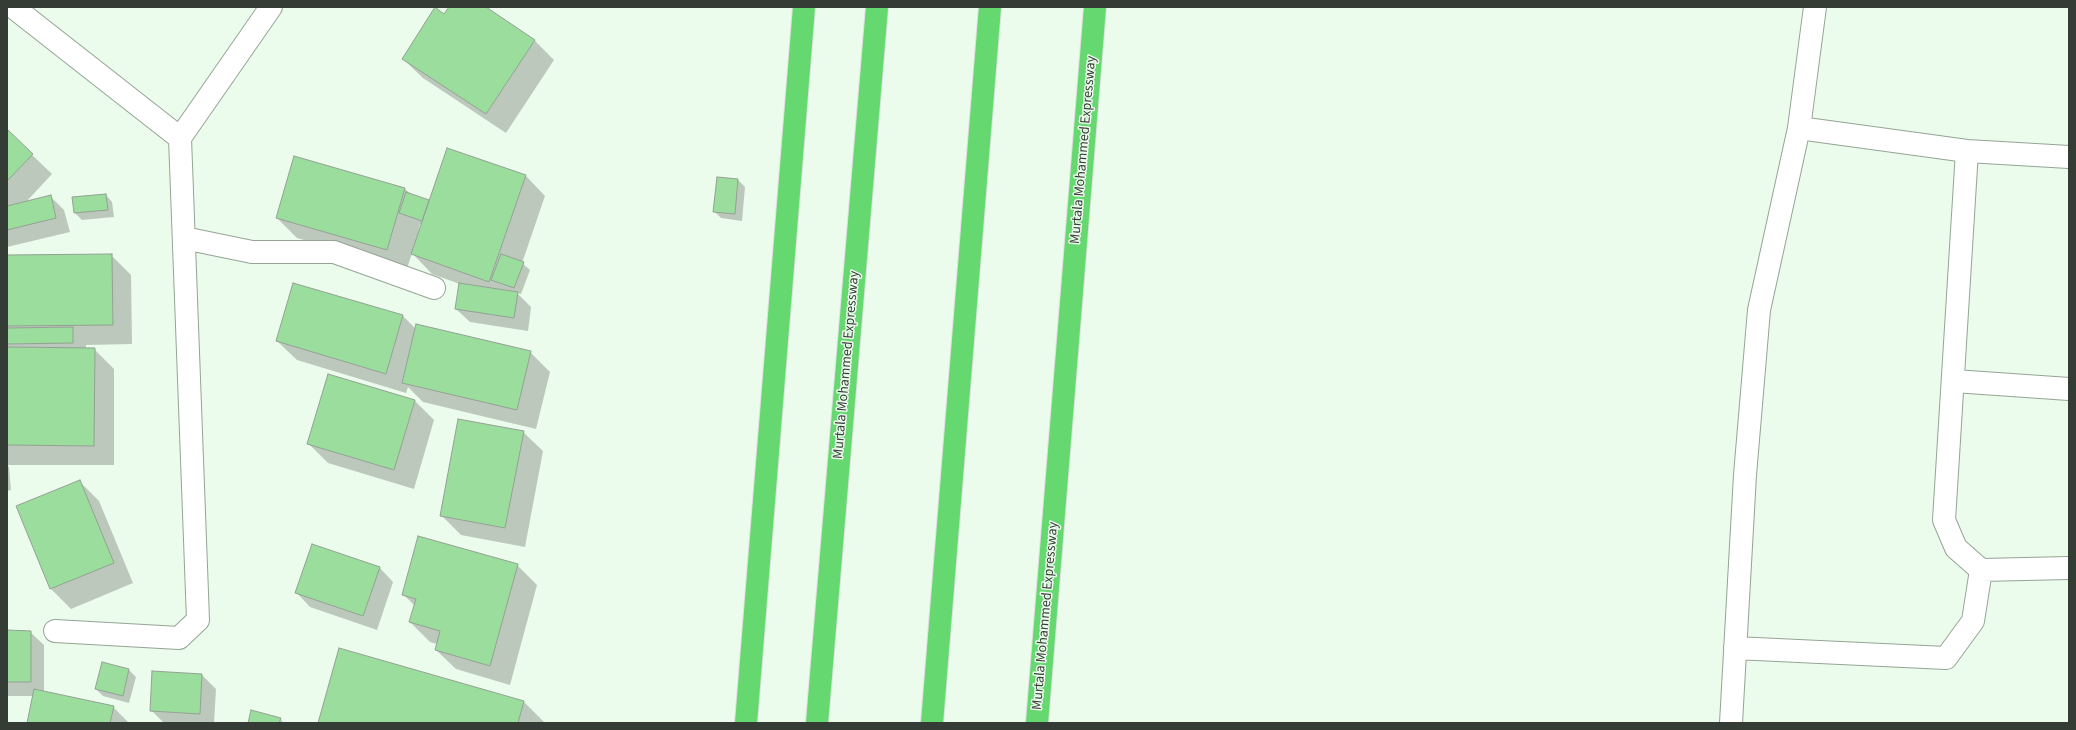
<!DOCTYPE html>
<style>
body{margin:0}
#map{position:relative;width:2076px;height:730px;overflow:hidden;background:#ebfbec;font-family:"Source Sans 3",sans-serif}
canvas{display:block}
.frame{position:absolute;inset:0;border:8px solid #353b35;pointer-events:none}
</style>
<div id="map">
<canvas width="2076" height="730"></canvas>
<div class="frame"></div>
</div>
<script>
const g = document.querySelector('canvas').getContext('2d');
g.lineJoin = 'round';
function paint(path, color) {
  g.fillStyle = color;
  g.fill(path, 'evenodd');
}
function shape(rows) {
  const path = new Path2D();
  for (const r of rows) {
    path.moveTo(r[0], r[1]);
    for (let i = 2; i < r.length; i += 2) path.lineTo(r[i], r[i + 1]);
  }
  return path;
}
function trace(path, color, width, dash) {
  g.strokeStyle = color;
  g.lineWidth = width;
  g.lineCap = dash ? 'butt' : 'round';
  g.setLineDash(dash || []);
  g.stroke(path);
}
function drawText(font, color, halo, rows, align = 'center') {
  g.font = font + ' "Source Sans 3",sans-serif';
  g.lineWidth = 3;
  g.setLineDash([]);
  g.textBaseline = 'middle';
  g.strokeStyle = halo;
  g.fillStyle = color;
  for (const [text, x, y, turn = 0] of rows) {
    g.save();
    g.translate(x, y);
    g.rotate((+turn || 0) * Math.PI / 180);
    g.textAlign = isNaN(turn) ? turn : align;
    if (halo) g.strokeText(text, 0, 0);
    g.fillText(text, 0, 0);
    g.restore();
  }
}
paint(shape([
 [450,7,484,7,534,40,554,60,506,133,423,78,403,59,445,15],
 [7,131,52,174,26,202,50,196,64,210,70,232,7,247],
 [448,149,526,176,545,196,522,263,530,270,521,294,517,293,531,307,528,331,470,322,456,309,460,284,432,274,412,253,407,269,297,238,277,218,405,189,412,195,430,202],
 [420,224,422,225,418,232],
 [718,178,738,180,745,187,742,221,721,218,714,211],
 [106,195,112,202,114,217,82,220,75,213,73,198],
 [111,255,131,275,132,344,86,345,86,349,94,349,114,369,114,465,7,465,7,256],
 [294,284,403,316,416,329,530,352,550,372,536,429,423,402,408,387,406,393,297,360,277,341],
 [414,400,434,420,414,489,328,463,308,443],
 [523,432,543,451,525,547,461,535,441,515],
 [7,465,9,467,11,490,7,491],
 [79,481,99,501,133,583,71,609,51,589,17,507],
 [517,565,537,585,510,685,456,669,436,650,437,644,430,642,410,622,415,606,403,594],
 [380,568,393,582,377,630,310,607,297,593],
 [7,631,30,632,44,645,44,692,113,707,129,723,28,723,34,696,7,696],
 [340,649,524,702,545,723,319,723],
 [129,670,136,677,129,703,103,696,96,689],
 [202,675,216,689,214,723,164,723,151,710],
 [280,719,284,723,249,723]
]), '#0003');
const building = shape([
 [435,7,444,14,449,7,486,7,535,40,486,114,402,59,435,7],
 [7,129,33,154,7,181,7,129],
 [447,148,526,175,489,282,411,254,447,148],
 [294,156,405,188,387,250,276,218,294,156],
 [717,177,738,179,735,214,713,212,717,177],
 [406,192,429,200,422,221,399,213,406,192],
 [106,194,108,210,74,213,72,197,106,194],
 [51,195,56,218,7,230,7,206,51,195],
 [112,254,113,325,7,326,7,255,112,254],
 [501,254,524,262,514,288,491,280,501,254],
 [293,283,403,315,386,374,276,341,293,283],
 [459,283,518,292,514,318,455,309,459,283],
 [416,324,531,351,517,410,402,383,416,324],
 [73,327,73,343,7,344,7,328,73,327],
 [7,347,95,348,94,446,7,445,7,347],
 [328,374,415,400,394,470,307,444,328,374],
 [458,419,524,431,505,528,440,516,458,419],
 [80,480,114,563,50,589,16,506,80,480],
 [418,536,518,564,490,666,435,650,440,631,409,622,416,599,402,595,418,536],
 [312,544,380,567,363,616,295,593,312,544],
 [7,630,31,631,31,682,7,682,7,630],
 [339,648,524,701,518,723,318,723,339,648],
 [102,662,129,669,123,696,95,689,102,662],
 [152,671,202,674,200,714,150,711,152,671],
 [34,689,114,706,110,723,27,723,34,689],
 [251,710,281,718,279,723,248,723,251,710]
]);
paint(building, '#9add9d');
trace(building, '#93a193', 1);
const minor = shape([
 [13,7,180,138],
 [1799,128,1967,151,2069,157],
 [1967,151,1944,520,1956,548,1981,570,2069,568],
 [184,238,252,252,334,252,434,288],
 [1954,381,2069,389],
 [55,631,179,638,198,620,180,138,271,7],
 [1735,648,1946,658,1973,621,1981,570],
 [1731,723,1745,475,1759,310,1799,128,1815,7]
]);
const highway = shape([
 [746,723,804,7],
 [817,723,877,7],
 [932,723,990,7],
 [1037,723,1095,7]
]);
trace(minor, '#95a495', 24);
trace(highway, '#dfe0df', 24);
trace(minor, '#fff', 22);
trace(highway, '#65d870', 22);
drawText('14px', '#353b35', '#ebfbec', [
 ["Murtala Mohammed Expressway",1084,150,-85],
 ["Murtala Mohammed Expressway",847,365,-85],
 ["Murtala Mohammed Expressway",1046,616,-85]
]);
</script>
